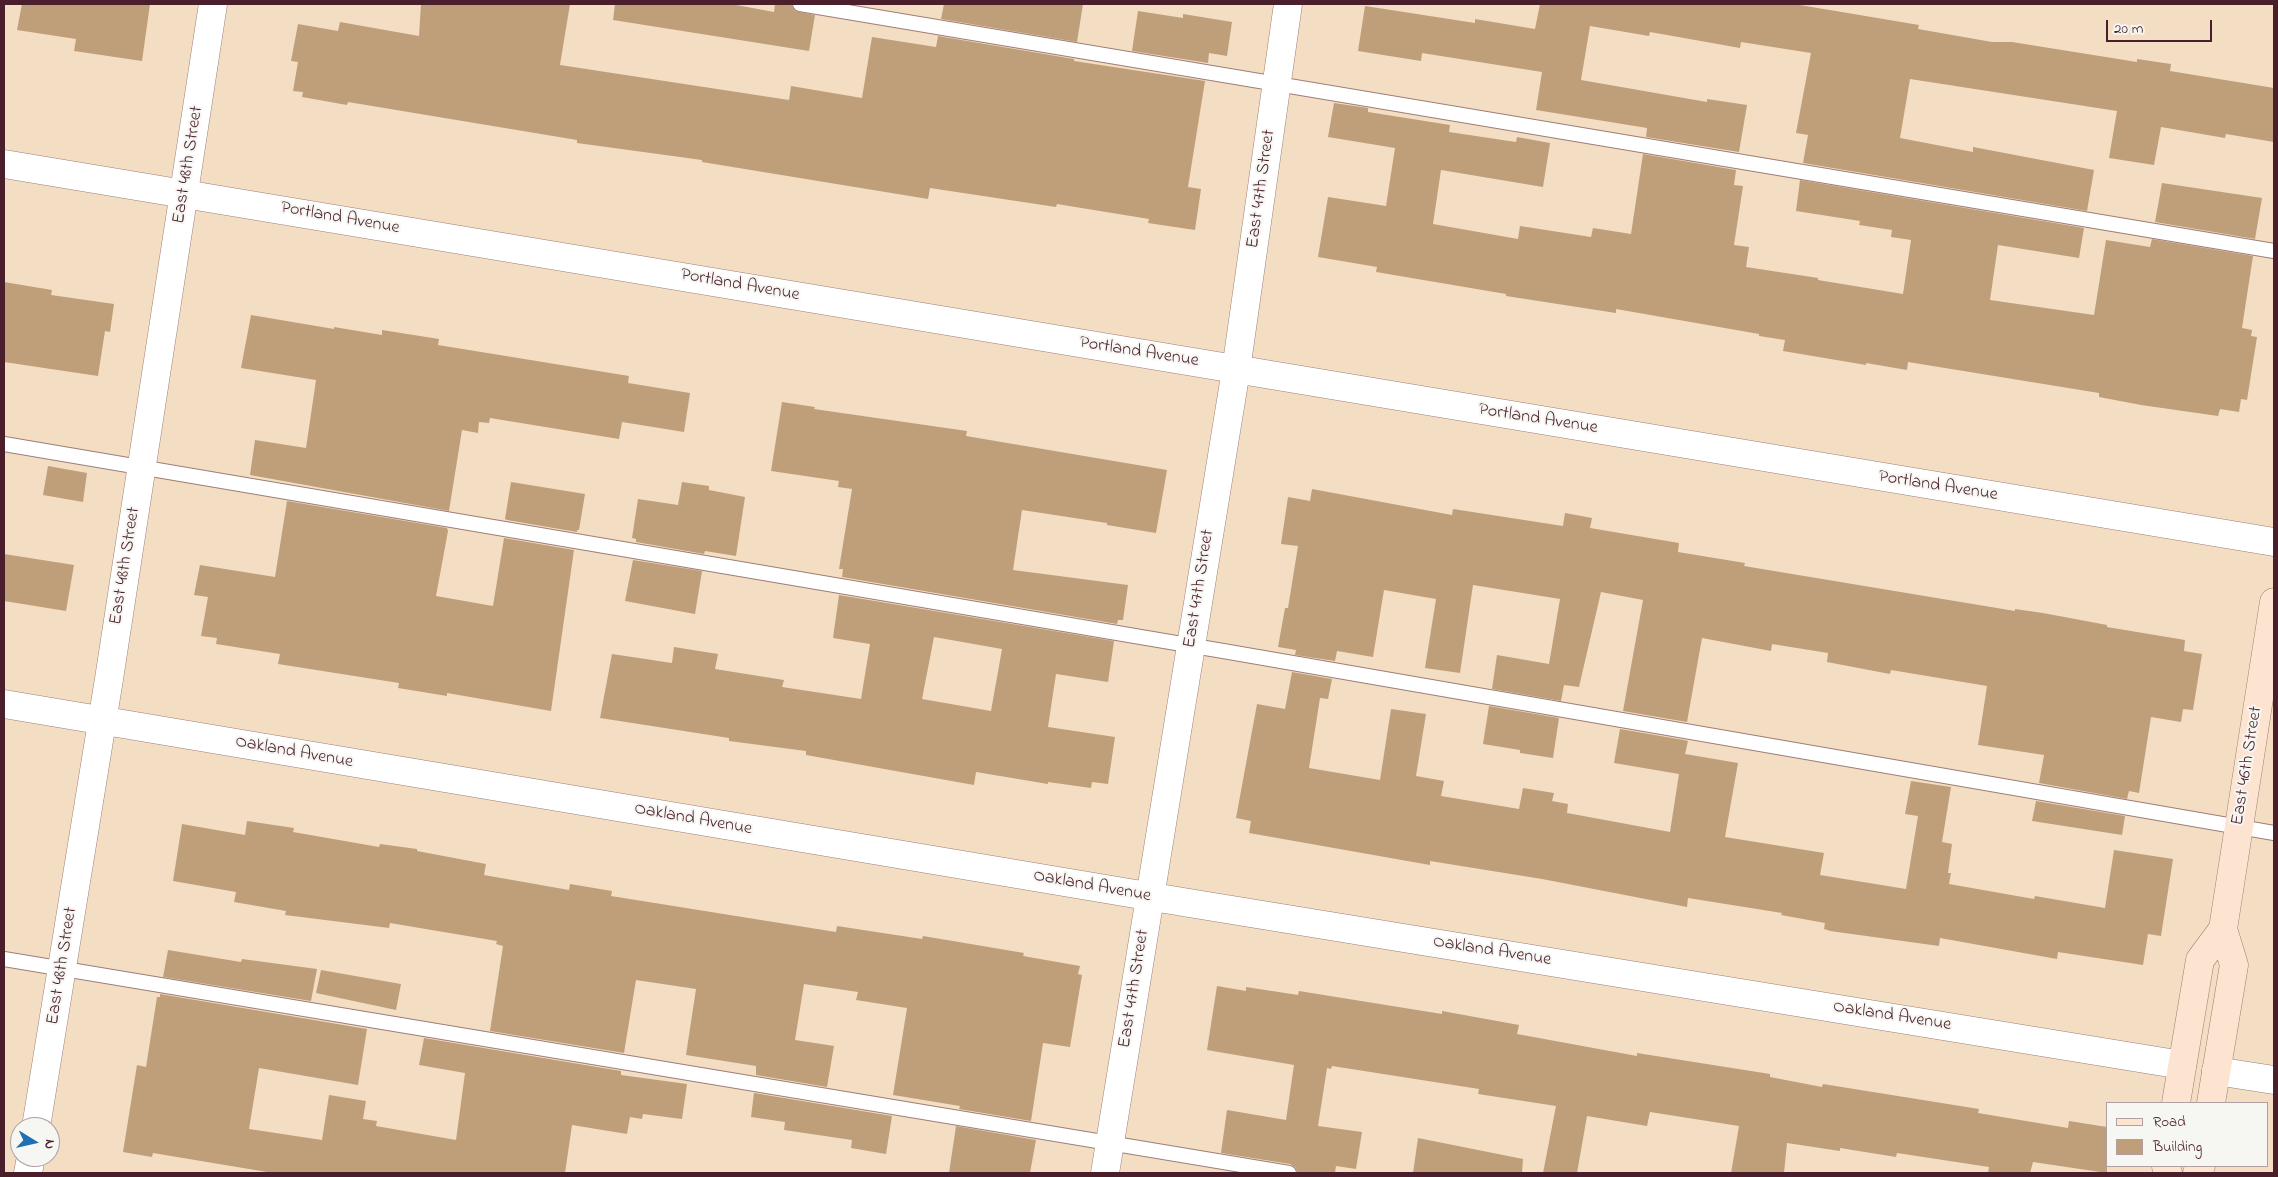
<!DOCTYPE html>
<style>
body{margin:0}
#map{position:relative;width:2278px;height:1177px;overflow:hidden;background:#f3dec3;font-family:"Indie Flower",sans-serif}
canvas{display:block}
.frame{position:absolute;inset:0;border:5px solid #4a1f2b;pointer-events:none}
.legend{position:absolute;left:2106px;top:1102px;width:162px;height:65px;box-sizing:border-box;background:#f6f6f2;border:1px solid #b1a0a2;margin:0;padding:6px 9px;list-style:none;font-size:15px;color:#4a1f2b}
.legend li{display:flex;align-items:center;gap:10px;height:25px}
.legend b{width:25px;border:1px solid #b1a0a2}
.north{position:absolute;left:10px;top:1117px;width:50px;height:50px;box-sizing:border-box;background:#f6f6f2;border:1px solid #b1a0a2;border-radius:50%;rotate:99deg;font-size:14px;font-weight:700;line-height:20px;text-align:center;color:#4a1f2b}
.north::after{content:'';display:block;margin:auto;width:18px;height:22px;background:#1f6fb2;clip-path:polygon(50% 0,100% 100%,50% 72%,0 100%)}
.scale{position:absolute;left:2106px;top:20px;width:106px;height:22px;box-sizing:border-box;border:2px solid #4a1f2b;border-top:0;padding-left:6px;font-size:15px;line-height:18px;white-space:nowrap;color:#4a1f2b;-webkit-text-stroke:4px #f6f6f2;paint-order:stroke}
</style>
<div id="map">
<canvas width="2278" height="1177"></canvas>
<div class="frame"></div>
<ul class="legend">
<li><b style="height:6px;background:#fde4d1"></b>Road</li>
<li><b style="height:14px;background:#bf9f7a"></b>Building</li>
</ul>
<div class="north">N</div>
<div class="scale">20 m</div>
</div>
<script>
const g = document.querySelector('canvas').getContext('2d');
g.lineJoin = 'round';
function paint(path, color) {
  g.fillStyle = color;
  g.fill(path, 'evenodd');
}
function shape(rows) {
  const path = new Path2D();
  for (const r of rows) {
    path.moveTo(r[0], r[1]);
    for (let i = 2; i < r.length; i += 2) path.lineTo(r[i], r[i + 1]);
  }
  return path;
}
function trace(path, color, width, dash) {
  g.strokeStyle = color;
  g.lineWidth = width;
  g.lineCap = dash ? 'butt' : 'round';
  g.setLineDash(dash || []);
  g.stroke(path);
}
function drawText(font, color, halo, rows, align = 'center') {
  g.font = font + ' "Indie Flower",sans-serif';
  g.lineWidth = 4;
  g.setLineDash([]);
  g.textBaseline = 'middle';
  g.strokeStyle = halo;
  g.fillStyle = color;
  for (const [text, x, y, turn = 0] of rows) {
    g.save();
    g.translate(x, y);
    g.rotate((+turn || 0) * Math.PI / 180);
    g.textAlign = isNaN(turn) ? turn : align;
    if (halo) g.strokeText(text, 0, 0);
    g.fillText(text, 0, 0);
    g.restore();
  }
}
paint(shape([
 [22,4,150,4,142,61,74,51,76,39,17,30],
 [421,4,570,4,560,65,789,100,791,86,862,98,872,37,936,47,938,36,1074,59,1074,61,1205,81,1188,187,1201,189,1195,230,1148,223,1149,219,1057,204,1056,207,930,188,928,199,702,162,702,160,577,143,577,140,348,102,347,105,302,97,303,92,293,91,298,62,291,61,298,24,338,31,340,22,419,36],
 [615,4,731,4,774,12,775,4,791,4,795,11,815,15,809,51,613,20],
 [944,4,1083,4,1077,42,941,19],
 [1540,4,1794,4,1919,25,1918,29,1992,42,2012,42,2137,62,2137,59,2171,64,2170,71,2274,88,2274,142,2226,134,2225,138,2161,127,2154,165,2109,158,2117,111,1910,79,1900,138,1973,152,1973,147,2094,170,2087,211,1803,163,1808,135,1796,133,1811,53,1741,42,1740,48,1650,32,1649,36,1590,26,1581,80,1707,102,1707,99,1747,105,1739,152,1646,137,1647,128,1536,110,1542,72,1422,53,1421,61,1358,51,1365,6,1475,23,1475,19,1535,29],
 [1138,11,1183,18,1183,14,1232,22,1227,56,1209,53,1208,63,1132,51],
 [1334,103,1368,108,1368,112,1450,125,1449,132,1516,142,1517,137,1550,143,1543,187,1441,170,1433,224,1518,239,1520,226,1591,237,1593,228,1631,234,1643,154,1736,170,1734,185,1743,186,1734,245,1749,247,1746,267,1818,278,1818,280,1903,294,1911,240,1891,237,1892,230,1859,225,1860,221,1796,211,1800,180,2084,228,2079,258,1998,245,1990,300,2094,315,2106,240,2150,247,2152,239,2253,256,2242,328,2252,330,2251,336,2257,337,2247,400,2241,399,2239,412,2220,409,2218,416,2141,405,2099,397,2099,393,1908,362,1907,370,1866,363,1866,365,1783,351,1785,340,1759,336,1759,334,1616,309,1616,313,1506,296,1506,294,1376,272,1377,267,1318,257,1328,197,1386,206,1395,148,1328,137],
 [2162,183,2262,198,2255,239,2155,222],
 [4,282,52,290,51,295,114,304,110,332,105,331,98,376,4,362],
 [251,315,334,329,334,327,382,335,382,330,439,339,438,345,629,376,628,383,690,393,684,432,622,422,619,439,490,418,489,423,479,422,478,433,462,430,449,511,250,475,255,440,306,448,316,380,241,368],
 [782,402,815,407,814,409,967,431,966,436,1167,470,1156,533,1107,525,1107,523,1022,510,1013,570,1128,585,1123,620,1118,620,1117,624,842,577,843,569,839,569,852,489,838,487,839,481,771,471],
 [48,466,87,473,83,502,43,495],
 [511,482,585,494,579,530,577,530,577,532,507,520,505,519],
 [682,482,709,486,709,490,745,497,736,556,705,551,704,554,636,542,636,539,632,538,638,499,678,505],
 [1312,489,1452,515,1453,509,1563,526,1565,513,1592,518,1590,528,1679,543,1678,552,1745,563,1744,566,2015,611,2015,609,2043,613,2107,625,2107,627,2185,640,2184,651,2202,654,2193,710,2183,709,2181,722,2151,717,2139,793,2129,791,2127,799,2039,783,2044,755,1978,745,1987,686,1891,670,1890,674,1827,662,1828,653,1772,644,1771,651,1702,638,1687,722,1623,711,1643,600,1601,592,1579,687,1564,685,1561,701,1492,689,1497,655,1549,664,1560,599,1473,585,1460,673,1425,668,1436,599,1384,590,1373,657,1337,651,1335,661,1295,655,1296,650,1278,647,1285,608,1288,608,1298,546,1281,544,1288,497,1310,501],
 [287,501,447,528,448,531,436,596,493,606,504,538,574,550,551,711,447,693,447,696,398,688,399,683,278,664,280,654,216,644,217,638,201,636,208,597,194,595,200,565,275,577],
 [4,554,74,565,66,611,4,601],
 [633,560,702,571,695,614,625,601],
 [839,595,1114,641,1108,682,1056,674,1048,727,1115,737,1108,784,1092,782,1091,788,1048,782,1048,784,976,772,974,785,806,755,806,751,729,741,729,738,600,718,612,654,672,663,674,647,718,654,715,669,784,680,782,687,861,699,870,644,833,638],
 [934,637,1002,649,991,711,922,699],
 [1292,672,1332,679,1328,699,1320,698,1309,768,1380,780,1391,709,1426,714,1416,776,1444,781,1441,796,1519,809,1523,788,1554,793,1552,801,1568,804,1567,813,1670,832,1679,774,1614,763,1620,729,1684,740,1688,741,1685,754,1738,763,1725,837,1824,853,1820,875,1906,889,1918,816,1905,814,1911,781,1951,787,1942,842,1952,844,1948,873,1951,873,1949,884,2034,899,2035,896,2105,908,2114,850,2173,859,2161,936,2148,934,2143,965,2058,952,2057,959,1940,938,1939,946,1830,931,1824,929,1825,923,1781,915,1782,913,1688,898,1687,907,1542,879,1430,861,1430,865,1249,833,1251,821,1236,818,1257,704,1285,709],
 [1489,706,1559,718,1553,758,1520,753,1520,750,1483,744],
 [2036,801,2125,816,2122,835,2032,821],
 [247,821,294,828,293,832,379,847,380,844,417,849,417,851,486,864,484,875,569,890,570,884,612,891,611,896,836,932,837,926,922,939,923,936,1024,953,1023,956,1080,966,1078,974,1082,975,1070,1047,1043,1043,1031,1121,959,1109,960,1106,893,1095,907,1008,856,1000,858,992,804,984,795,1040,834,1046,827,1087,756,1075,756,1066,686,1055,696,989,636,980,624,1053,490,1031,503,946,496,944,497,941,390,923,389,928,285,915,286,911,234,902,236,892,173,881,182,824,245,835],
 [168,950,241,962,242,959,317,969,311,1001,163,977],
 [321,970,401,984,396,1010,316,993],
 [1217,986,1246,991,1246,987,1298,995,1299,991,1442,1014,1442,1011,1519,1025,1517,1034,1637,1056,1637,1053,1770,1074,1770,1077,1822,1087,1823,1084,1979,1109,1978,1113,2068,1128,2069,1121,2107,1127,2107,1173,2033,1162,2030,1173,1988,1173,1989,1167,1897,1153,1896,1157,1840,1148,1840,1151,1787,1143,1784,1173,1731,1173,1739,1126,1650,1112,1647,1126,1587,1116,1577,1173,1543,1173,1556,1106,1478,1094,1479,1089,1332,1066,1331,1069,1327,1068,1318,1126,1362,1132,1356,1169,1336,1166,1335,1173,1298,1173,1295,1167,1290,1164,1221,1153,1227,1110,1286,1120,1294,1065,1207,1050],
 [160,994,367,1029,358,1085,259,1068,249,1129,322,1140,329,1095,366,1101,363,1119,377,1121,376,1126,456,1140,465,1073,419,1065,424,1038,621,1071,621,1075,687,1084,682,1119,643,1114,642,1119,630,1117,627,1134,572,1125,565,1173,273,1173,153,1153,152,1157,123,1152,137,1065,146,1067,157,997,160,997],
 [754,1093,892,1116,886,1154,851,1148,852,1140,784,1130,785,1122,751,1117],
 [956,1126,1036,1140,1030,1173,949,1173],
 [1418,1138,1523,1159,1522,1173,1413,1173]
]), '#bf9f7a');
const service = shape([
 [800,4,2274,251],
 [4,444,1229,652,2274,833],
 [4,959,1289,1173]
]);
const minor = shape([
 [4,704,1189,903,2182,1065],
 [2216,1071,2274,1080],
 [36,1127,109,679,213,4],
 [28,1173,31,1157],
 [1105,1173,1236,370,1288,4]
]);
const tertiary = shape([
 [4,164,2274,542]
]);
const secondary = shape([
 [2176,1103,2200,960,2223,929],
 [2211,1103,2234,965,2223,929,2274,602],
 [2166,1166,2168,1173],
 [2197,1173,2201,1166]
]);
trace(service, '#9e7e77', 16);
trace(minor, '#9e7e77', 29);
trace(tertiary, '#9e7e77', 29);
trace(secondary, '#9e7e77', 29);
trace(service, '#fff', 14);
trace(minor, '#fff', 28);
trace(tertiary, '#fff', 28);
trace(secondary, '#fde4d1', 28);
drawText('18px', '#4a1f2b', '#f6f6f2', [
 ["East 48th Street",189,165,-81],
 ["East 47th Street",1262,189,-82],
 ["Portland Avenue",340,219,10],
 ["Portland Avenue",740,286,10],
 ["Portland Avenue",1139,353,9],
 ["Portland Avenue",1538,420,9],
 ["Portland Avenue",1938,487,9],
 ["East 48th Street",126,566,-81],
 ["East 47th Street",1200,589,-81],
 ["Oakland Avenue",294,753,10],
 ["East 46th Street",2248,766,-81],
 ["Oakland Avenue",693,820,10],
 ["Oakland Avenue",1092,887,10],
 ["Oakland Avenue",1492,952,9],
 ["East 48th Street",63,966,-81],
 ["East 47th Street",1135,989,-81],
 ["Oakland Avenue",1892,1017,9]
]);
</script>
